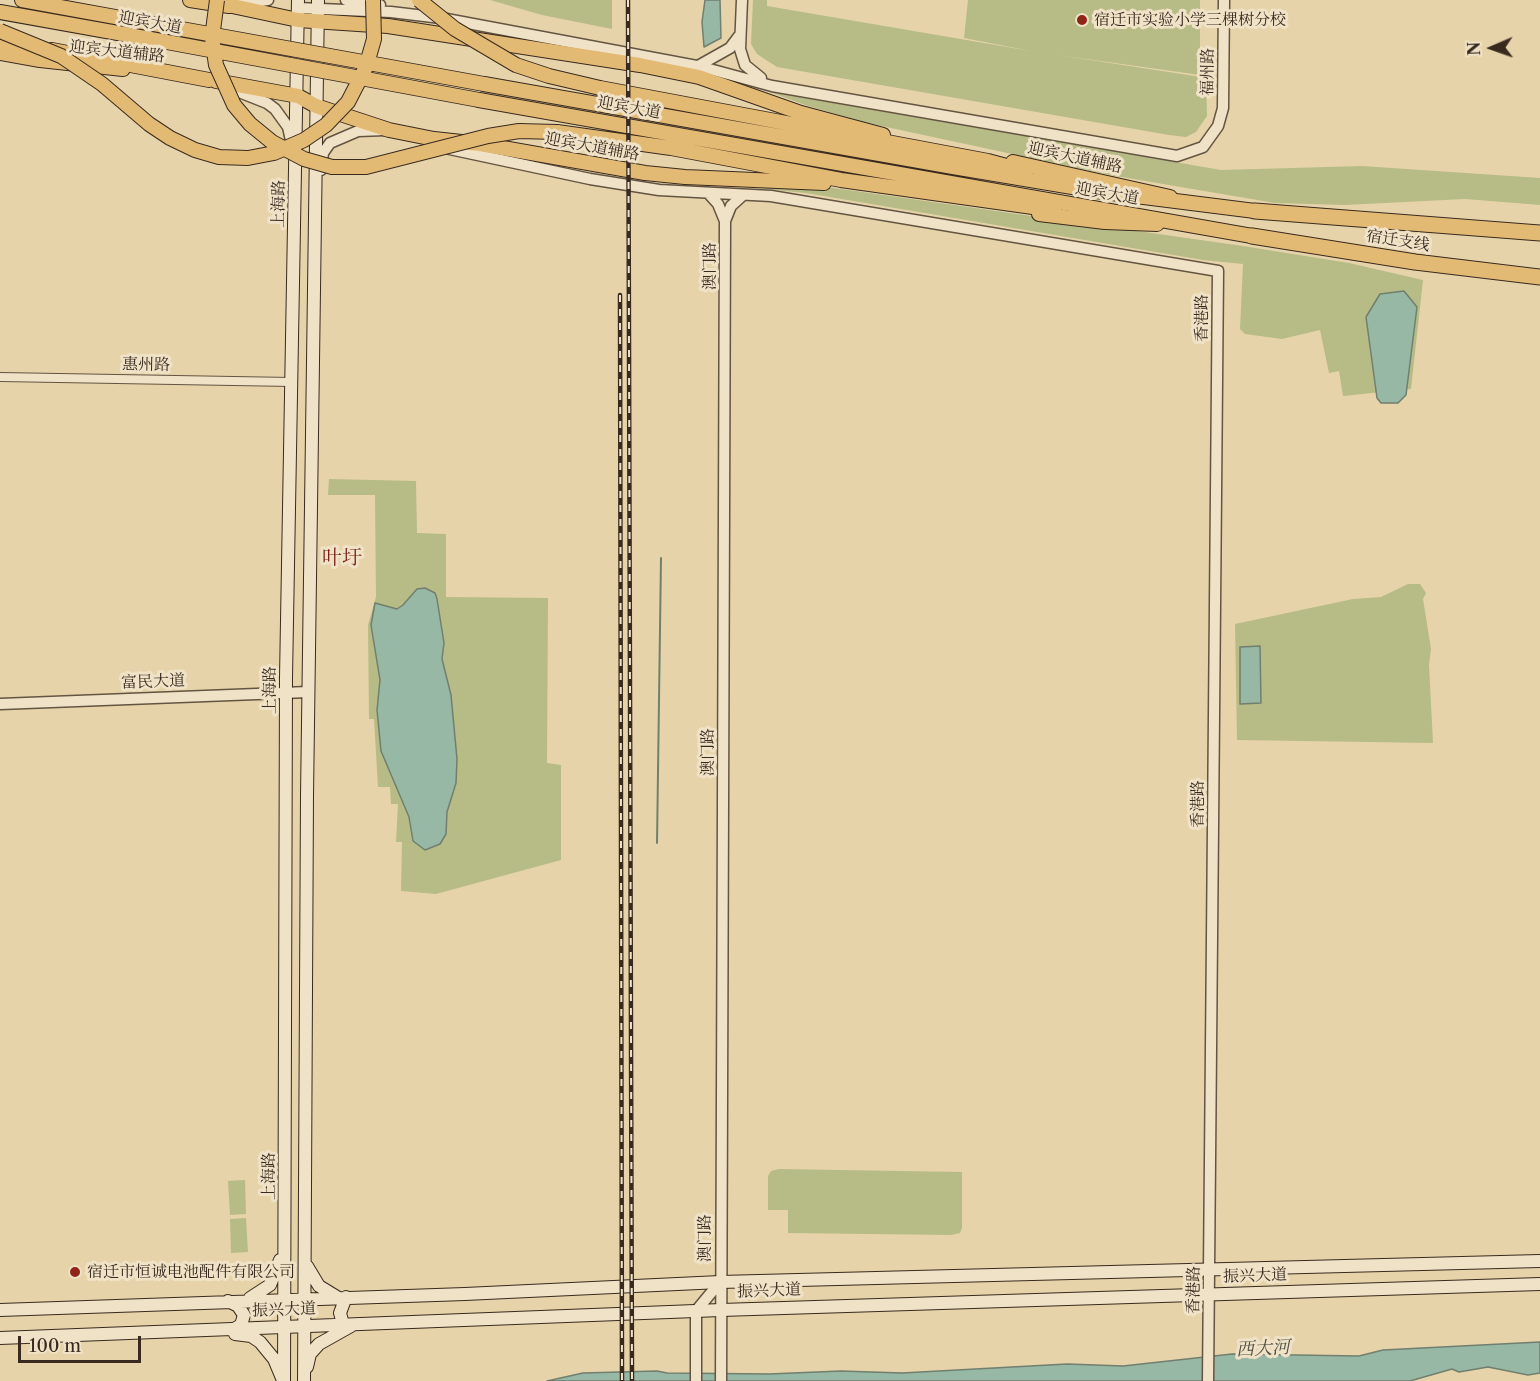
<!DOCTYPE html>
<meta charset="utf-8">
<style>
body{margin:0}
#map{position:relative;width:1540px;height:1381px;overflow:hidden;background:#e6d3a9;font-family:"Libre Caslon Text",serif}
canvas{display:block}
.north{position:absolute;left:1462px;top:18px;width:60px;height:60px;-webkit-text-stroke:4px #efe2c7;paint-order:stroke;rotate:268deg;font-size:16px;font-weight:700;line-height:24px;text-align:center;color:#392a1f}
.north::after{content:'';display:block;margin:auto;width:21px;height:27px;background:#392a1f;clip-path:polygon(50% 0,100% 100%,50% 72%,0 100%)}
.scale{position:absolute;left:18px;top:1336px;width:123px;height:27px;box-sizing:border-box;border:3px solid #392a1f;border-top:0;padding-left:8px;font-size:18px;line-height:21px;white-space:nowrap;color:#392a1f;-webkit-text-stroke:4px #efe2c7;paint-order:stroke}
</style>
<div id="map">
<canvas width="1540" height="1381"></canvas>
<div class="north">N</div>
<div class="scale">100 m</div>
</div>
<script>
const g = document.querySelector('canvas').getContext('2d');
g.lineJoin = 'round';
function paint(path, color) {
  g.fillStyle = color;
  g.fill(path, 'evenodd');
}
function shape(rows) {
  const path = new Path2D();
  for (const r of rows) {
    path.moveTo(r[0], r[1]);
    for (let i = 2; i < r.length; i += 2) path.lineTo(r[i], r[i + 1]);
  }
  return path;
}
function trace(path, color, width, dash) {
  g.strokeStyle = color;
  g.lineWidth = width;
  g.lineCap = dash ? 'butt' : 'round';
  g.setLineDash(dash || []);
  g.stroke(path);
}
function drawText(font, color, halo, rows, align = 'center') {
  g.font = font + ' "Libre Caslon Text","Noto Serif SC",serif';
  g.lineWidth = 6;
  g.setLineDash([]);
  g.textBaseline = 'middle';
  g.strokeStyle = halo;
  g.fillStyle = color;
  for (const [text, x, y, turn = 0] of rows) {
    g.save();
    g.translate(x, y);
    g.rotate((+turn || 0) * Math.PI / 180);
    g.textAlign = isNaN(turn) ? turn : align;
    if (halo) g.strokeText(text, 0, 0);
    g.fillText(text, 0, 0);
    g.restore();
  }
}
paint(shape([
 [490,0,612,0,612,29,542,15],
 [753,0,767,0,767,6,1031,51,964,38,968,0,1200,0,1200,75,1058,55,1201,77,1206,79,1207,116,1196,132,1186,137,1169,135,777,67,757,54,751,44],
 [770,92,1221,170,1362,166,1540,178,1540,205,1465,199,1345,205,1275,203,1110,175,863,122,805,105],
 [736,186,820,186,1243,246,1349,263,1423,280,1411,389,1343,396,1339,371,1329,373,1320,330,1282,339,1245,334,1240,329,1243,264,1203,260,806,193],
 [329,479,416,481,417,533,446,534,446,597,548,598,547,763,561,765,561,860,436,894,401,891,402,842,396,842,398,804,391,804,390,787,378,787,374,719,369,719,368,625,376,597,375,495,328,495],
 [1408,584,1420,584,1426,593,1423,599,1431,649,1429,665,1433,743,1237,740,1235,624,1353,599,1381,597],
 [779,1169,962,1172,962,1228,960,1233,951,1235,788,1233,788,1210,768,1210,768,1176,771,1171],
 [245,1180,246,1214,230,1215,228,1181],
 [246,1218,248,1252,231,1253,230,1219]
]), '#b7bc86');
const water = shape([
 [705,0,720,0,721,38,704,47,702,22,705,0],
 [1404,291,1417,307,1406,395,1398,403,1381,403,1377,398,1366,317,1380,294,1404,291],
 [425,588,435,593,437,599,444,643,442,659,451,695,457,759,456,783,447,812,446,834,440,844,425,850,413,841,409,817,381,751,377,710,380,680,371,625,375,603,397,609,403,605,417,589,425,588],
 [1260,646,1261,703,1240,704,1240,647,1260,646],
 [1540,1342,1540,1373,1528,1375,1488,1367,1459,1372,1452,1369,1410,1381,547,1381,583,1373,657,1371,667,1373,769,1374,841,1371,902,1373,1067,1364,1123,1366,1232,1354,1359,1356,1383,1350,1540,1342]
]);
paint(water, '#97b8a5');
trace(water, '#717f6f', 1.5);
trace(shape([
 [657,843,661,558]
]), '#717f6f', 2);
const minor = shape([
 [0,377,292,382]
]);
const tertiary = shape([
 [346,0,380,5],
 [742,0,740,49,745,65,761,78],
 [235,5,268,0],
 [298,8,391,12,441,18,702,67,772,86,1177,156,1203,147,1218,126,1223,108,1224,0],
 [698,66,730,48,739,36],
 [229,88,267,103,275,109,288,127,292,145],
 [445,148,590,179,659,190,771,196,1218,271,1208,1381],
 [321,170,323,153,330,143,358,131,385,130],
 [708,193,718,204,725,221,721,1381],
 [725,221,731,206,742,196],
 [0,704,308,692],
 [696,1381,696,1311,720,1282]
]);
const secondary = shape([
 [307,1266,319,1286,337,1297],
 [250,1298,270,1285,280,1260],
 [228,1301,238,1306,244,1315,241,1325,234,1329],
 [0,1310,465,1294,720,1282,1540,1261],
 [343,1324,340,1313,346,1297],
 [235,1334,251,1336,260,1342,274,1359,282,1378],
 [0,1338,721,1310,1540,1284],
 [307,1367,310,1354,319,1344,351,1326],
 [284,1381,286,677,298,0],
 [304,1381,307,795,318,0]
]);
const primary = shape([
 [218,3,298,20,388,26,640,65,699,77,801,113,883,135],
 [0,53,40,60,123,69],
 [216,81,298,96,316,106,389,130,434,139,480,144,645,173,685,177,824,183],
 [1013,162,1170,197],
 [1039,214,1105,222,1157,224]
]);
const trunk = shape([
 [22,0,132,20],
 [190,0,229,6],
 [0,12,129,35],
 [0,41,27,45],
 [52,50,209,80],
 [484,84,953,167,1096,191,1255,211],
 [600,88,988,161,1025,171],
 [479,100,1252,236],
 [557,132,671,148,841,180,1054,210]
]);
const motorway = shape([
 [1255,211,1540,233],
 [1252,236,1415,262,1540,277]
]);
trace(minor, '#645442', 10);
trace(tertiary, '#645442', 13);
trace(secondary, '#392a1f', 14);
trace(primary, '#392a1f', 16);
trace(trunk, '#392a1f', 16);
trace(motorway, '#392a1f', 17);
trace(minor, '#efe2c7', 8);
trace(tertiary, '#efe2c7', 10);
trace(secondary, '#efe2c7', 12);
trace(primary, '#e3ba74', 14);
trace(trunk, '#e3ba74', 14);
trace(motorway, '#e3ba74', 15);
const rail = shape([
 [628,0,632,1381],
 [620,295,622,1381]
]);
trace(rail, '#392a1f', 4.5);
trace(rail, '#efe2c7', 2, [7]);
const trunkBridge = shape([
 [217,0,212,38,216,65,234,105,250,124,272,142,304,159,332,167,366,167,488,136,519,131,557,132],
 [419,0,455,29,516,65,549,76,600,88],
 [132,20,484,84],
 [0,31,61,56,102,84,149,124,170,138,195,150,219,157,248,158,274,153,304,140,326,125,348,102,366,67,374,39,373,0],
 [129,35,479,100]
]);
trace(trunkBridge, '#392a1f', 16, []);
trace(trunkBridge, '#e3ba74', 14);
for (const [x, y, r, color] of [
 [1082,20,6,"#8f2418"],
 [75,1272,6,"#8f2418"]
]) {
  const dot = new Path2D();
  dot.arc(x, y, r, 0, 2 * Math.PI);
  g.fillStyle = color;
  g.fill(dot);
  trace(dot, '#efe2c7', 2);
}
drawText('16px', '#392a1f', '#efe2c7', [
 ["宿迁市实验小学三棵树分校",1094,20],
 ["宿迁市恒诚电池配件有限公司",87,1272]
], 'left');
drawText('16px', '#392a1f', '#efe2c7', [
 ["迎宾大道",150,23,10],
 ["迎宾大道辅路",117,52,6],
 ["福州路",1208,72,-89],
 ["迎宾大道",629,108,10],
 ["迎宾大道辅路",592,147,10],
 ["迎宾大道辅路",1075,158,12],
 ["迎宾大道",1107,194,10],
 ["上海路",279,204,-89],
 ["宿迁支线",1398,241,9],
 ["澳门路",710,266,-90],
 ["香港路",1202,318,-90],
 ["惠州路",146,365,1],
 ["富民大道",153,682,-2],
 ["上海路",270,690,-90],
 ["澳门路",708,752,-90],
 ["香港路",1198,804,-90],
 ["上海路",269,1176,-90],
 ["澳门路",705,1238,-90],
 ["振兴大道",1255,1276,-2],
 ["香港路",1194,1290,-89],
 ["振兴大道",769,1291,-2],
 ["振兴大道",284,1310,-2]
]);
drawText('italic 18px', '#504e40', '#efe2c7', [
 ["西大河",1263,1349,-3]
]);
drawText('20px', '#7a1f14', '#efe2c7', [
 ["叶圩",342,558]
]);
</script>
